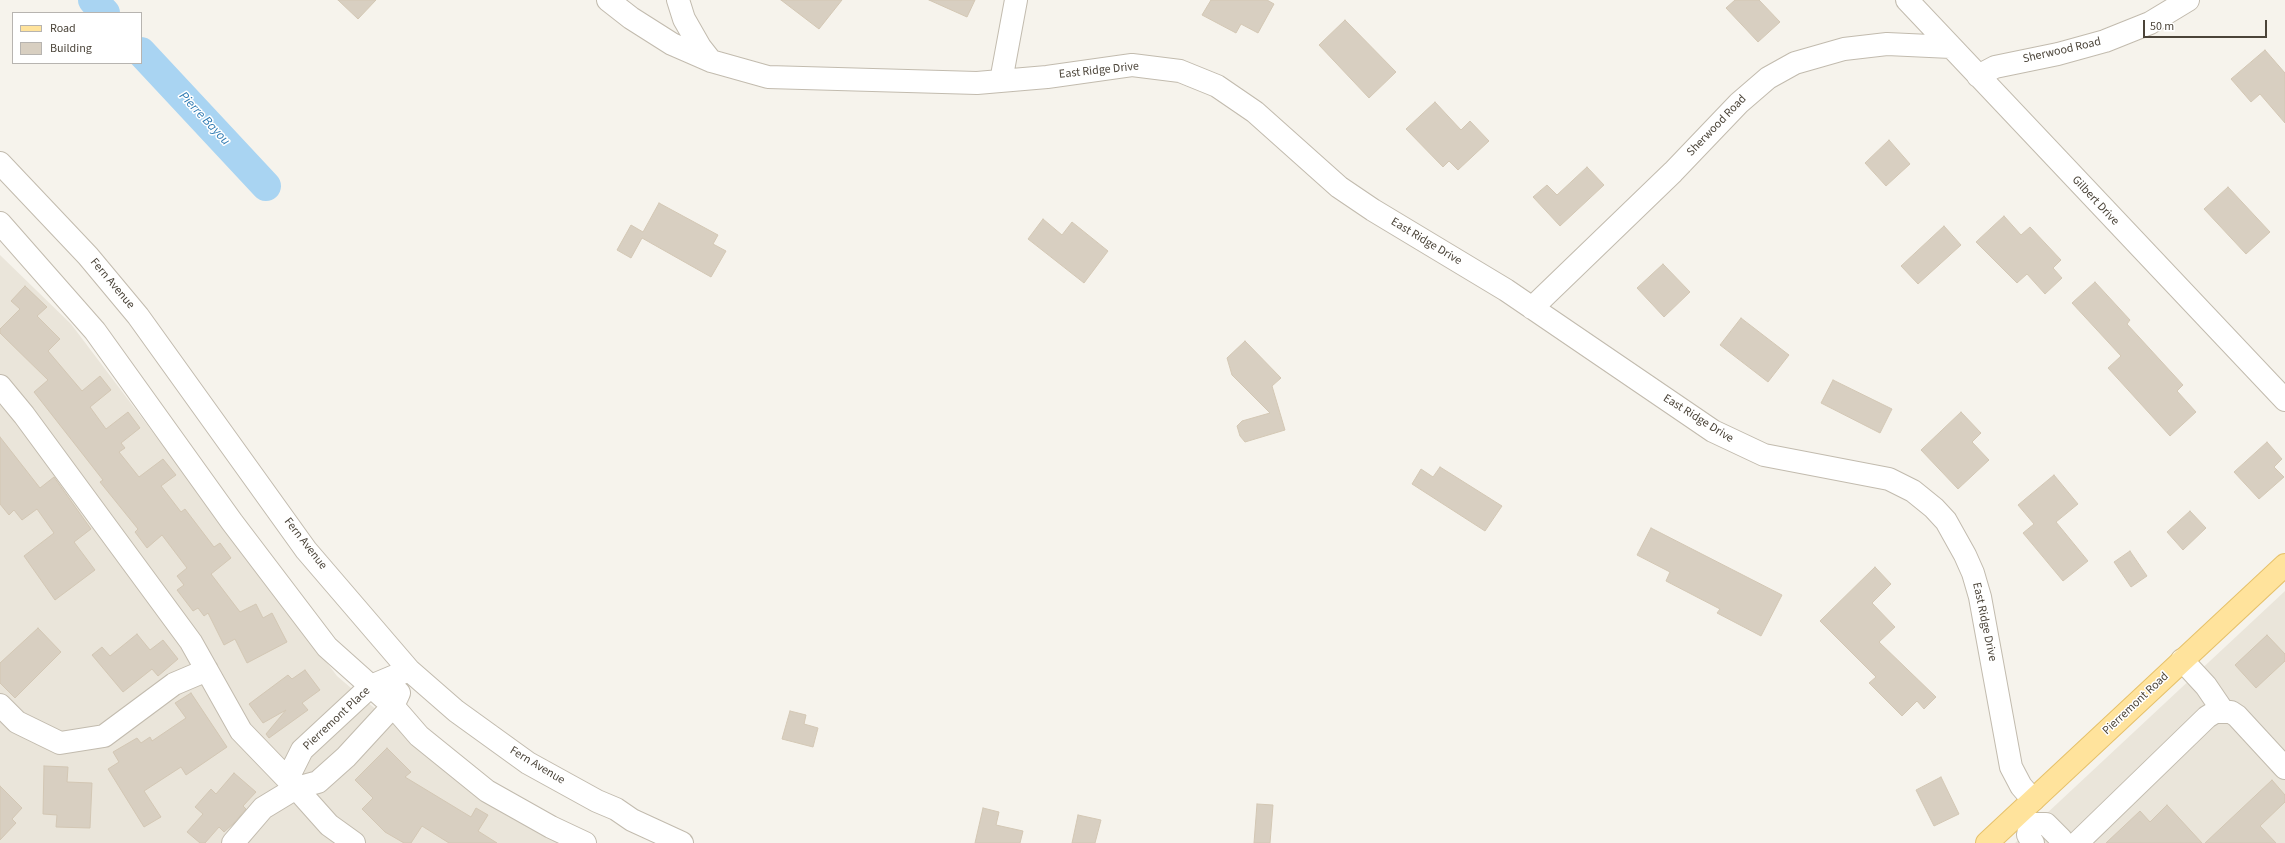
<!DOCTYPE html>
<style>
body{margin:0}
#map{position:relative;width:2285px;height:843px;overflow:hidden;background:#f6f3ec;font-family:"Source Sans 3",sans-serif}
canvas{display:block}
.legend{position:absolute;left:12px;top:12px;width:130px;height:52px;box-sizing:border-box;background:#fff;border:1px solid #b7b4b0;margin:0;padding:5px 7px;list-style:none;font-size:12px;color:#4b4439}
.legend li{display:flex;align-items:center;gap:8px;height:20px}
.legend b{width:20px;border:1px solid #b7b4b0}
.scale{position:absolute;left:2143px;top:20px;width:124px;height:18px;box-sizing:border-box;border:2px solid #4b4439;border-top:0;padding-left:5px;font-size:12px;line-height:14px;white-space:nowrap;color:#4b4439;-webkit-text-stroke:3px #fff;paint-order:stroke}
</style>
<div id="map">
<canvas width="2285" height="843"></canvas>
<ul class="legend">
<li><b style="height:5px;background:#ffe39c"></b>Road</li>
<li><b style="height:11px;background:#d8cfc1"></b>Building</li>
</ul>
<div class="scale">50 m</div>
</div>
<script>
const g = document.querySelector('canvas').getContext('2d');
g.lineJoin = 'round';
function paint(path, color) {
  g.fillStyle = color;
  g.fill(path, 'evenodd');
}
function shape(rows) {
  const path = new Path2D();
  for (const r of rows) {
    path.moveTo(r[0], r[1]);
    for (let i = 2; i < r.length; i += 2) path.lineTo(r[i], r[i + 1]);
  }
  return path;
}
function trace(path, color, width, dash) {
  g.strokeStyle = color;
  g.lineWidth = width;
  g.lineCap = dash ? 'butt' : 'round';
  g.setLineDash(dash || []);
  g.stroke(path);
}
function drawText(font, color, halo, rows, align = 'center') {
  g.font = font + ' "Source Sans 3",sans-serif';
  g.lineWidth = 3;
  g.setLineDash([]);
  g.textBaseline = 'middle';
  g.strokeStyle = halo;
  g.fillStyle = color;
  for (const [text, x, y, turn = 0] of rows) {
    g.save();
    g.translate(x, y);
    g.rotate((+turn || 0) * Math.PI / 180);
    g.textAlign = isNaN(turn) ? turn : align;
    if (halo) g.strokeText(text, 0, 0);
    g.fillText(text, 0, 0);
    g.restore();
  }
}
paint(shape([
 [0,255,71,324,337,676,464,785,558,843,0,843],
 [2285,591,2285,843,2015,843]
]), '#eae5da');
trace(shape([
 [93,0,105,13],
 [141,52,266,186]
]), '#a9d4f2', 30);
const building = shape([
 [338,0,376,0,358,19,338,0],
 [781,0,842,0,819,29,781,0],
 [929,0,975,0,967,17,929,0],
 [1211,0,1267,0,1274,4,1258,33,1241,24,1236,33,1202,15,1211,0],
 [1735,0,1759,0,1780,22,1758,42,1726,8,1735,0],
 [1345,20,1396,72,1369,98,1319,45,1345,20],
 [2265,50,2285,73,2285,123,2260,94,2251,102,2231,79,2265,50],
 [1435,102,1461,130,1470,121,1489,141,1458,170,1449,161,1443,167,1406,129,1435,102],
 [1889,140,1910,164,1886,186,1865,163,1889,140],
 [1587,167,1604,185,1560,226,1533,197,1547,185,1557,195,1587,167],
 [2228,187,2270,232,2246,254,2204,209,2228,187],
 [659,203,718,235,713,244,726,251,711,277,642,238,631,258,617,250,631,225,643,232,659,203],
 [2004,216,2021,235,2030,227,2061,260,2053,268,2062,278,2045,294,2027,274,2017,283,1976,242,2004,216],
 [1043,219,1062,235,1072,222,1108,251,1084,283,1028,239,1043,219],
 [1944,226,1961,245,1918,284,1901,266,1944,226],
 [1663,264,1690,292,1664,317,1637,288,1663,264],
 [2095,282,2130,320,2127,324,2183,385,2177,391,2196,412,2170,436,2108,368,2121,356,2072,303,2095,282],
 [25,286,47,307,37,316,60,339,48,351,82,391,100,376,111,390,90,407,106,429,128,412,140,428,121,443,125,448,119,452,139,477,163,459,176,475,161,486,181,512,185,509,214,547,220,543,231,558,211,574,240,612,256,604,263,618,272,613,287,642,247,663,235,639,224,645,208,613,204,616,198,608,193,611,177,590,184,585,177,576,187,568,162,535,147,548,135,532,138,529,100,482,103,480,34,392,48,380,0,333,0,329,20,309,11,301,25,286],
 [1741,318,1789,355,1768,382,1720,345,1741,318],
 [1245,341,1281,378,1272,386,1285,430,1245,442,1240,436,1237,426,1242,421,1270,413,1232,375,1227,358,1245,341],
 [1833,380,1892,409,1880,433,1821,403,1833,380],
 [1961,412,1981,433,1972,442,1989,460,1958,489,1921,450,1961,412],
 [0,437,40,488,54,477,91,529,74,542,95,570,55,600,24,556,54,533,37,509,22,520,14,510,9,515,0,504,0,437],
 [2267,442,2282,459,2274,467,2284,477,2259,499,2234,472,2267,442],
 [1440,467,1502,506,1485,531,1412,484,1421,469,1433,477,1440,467],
 [2054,475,2078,504,2056,522,2088,561,2063,581,2023,533,2034,524,2018,505,2054,475],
 [2190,511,2206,528,2183,550,2167,532,2190,511],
 [1651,528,1782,595,1761,636,1717,613,1720,609,1666,581,1670,572,1637,555,1651,528],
 [2130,551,2147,576,2131,587,2114,562,2130,551],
 [1875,567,1891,584,1872,603,1895,627,1879,642,1936,697,1924,709,1917,701,1902,716,1869,683,1876,677,1820,621,1875,567],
 [38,628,61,652,15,698,0,683,0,663,38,628],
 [137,634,150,650,163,640,178,659,158,676,152,669,123,692,92,655,102,647,110,656,137,634],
 [2267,635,2285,654,2285,661,2256,688,2235,665,2267,635],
 [305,670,320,690,302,703,308,710,269,738,266,734,286,710,263,723,249,704,288,675,292,679,305,670],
 [191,693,227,747,186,775,181,767,144,791,161,817,144,827,108,769,119,762,113,752,137,738,141,743,150,737,152,741,186,718,175,703,191,693],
 [790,711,806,715,804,724,818,728,813,747,782,739,790,711],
 [387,748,411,772,405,777,471,817,476,808,488,815,478,831,497,843,449,843,422,826,411,843,404,843,385,832,362,809,373,798,355,780,387,748],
 [44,766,68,767,67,782,92,783,90,828,56,827,57,815,43,814,44,766],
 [234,773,256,792,243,806,246,809,234,823,224,832,219,827,205,843,200,843,187,832,203,814,195,807,211,789,216,794,234,773],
 [1941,777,1959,814,1934,826,1916,790,1941,777],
 [2272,780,2285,795,2285,802,2260,826,2276,843,2205,843,2272,780],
 [0,786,22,808,12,819,16,823,0,840,0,786],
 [1257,804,1273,805,1270,843,1254,843,1257,804],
 [2167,805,2202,843,2106,843,2140,811,2150,822,2167,805],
 [983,808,999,812,996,825,1023,831,1020,843,975,843,983,808],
 [1078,815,1101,820,1095,843,1072,843,1078,815]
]);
paint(building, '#d8cfc1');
trace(building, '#d3c7b4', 1);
const minor = shape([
 [608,0,631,18,672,44,711,61,768,77,977,83,1047,77,1132,65,1180,71,1217,86,1255,112,1339,187,1373,210,1506,290,1713,431,1764,455,1889,479,1913,491,1934,508,1946,521,1965,555,1973,573,1980,597,2011,767,2021,786,2033,800],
 [678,0,684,19,700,47,711,61],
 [1907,0,2285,400],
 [1978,76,1995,67,2058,54,2105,41,2150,23,2188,0],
 [1001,81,1016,0],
 [0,163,88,256,138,316,306,550,409,670,456,711,528,763,597,801,616,809,632,820,682,843],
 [0,223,95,331,232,522,327,647,393,706,419,736,487,791,551,827,585,843],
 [1532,308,1673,172,1739,103,1768,78,1795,63,1844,49,1887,44,1951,47],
 [0,386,24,415,191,642,241,731,296,788],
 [2182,660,2206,686,2223,711],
 [0,705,17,722,60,743,104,736,174,684,207,670],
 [2030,824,2046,824,2061,839,2061,843],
 [2030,824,2028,835,2033,843],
 [233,843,263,808,296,788,318,782,346,757,393,706,399,693],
 [354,843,329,825,296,788,291,782,291,772,302,750,371,686,409,670],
 [2077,843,2207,717,2215,712,2231,712,2237,716,2285,768]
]);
const major = shape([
 [1987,843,2285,565]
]);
trace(minor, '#c2bbae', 24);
trace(major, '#e6c16a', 24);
trace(minor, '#fff', 22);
trace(major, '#ffe39c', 22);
drawText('12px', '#4b4439', '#fff', [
 ["Sherwood Road",2062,51,-13],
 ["East Ridge Drive",1099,71,-6],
 ["Sherwood Road",1717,126,-46],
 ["Gilbert Drive",2095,201,47],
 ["East Ridge Drive",1426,242,31],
 ["Fern Avenue",112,284,50],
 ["East Ridge Drive",1698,419,32],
 ["Fern Avenue",305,544,52],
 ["East Ridge Drive",1984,622,78],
 ["Pierremont Road",2136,704,-43],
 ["Pierremont Place",337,719,-43],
 ["Fern Avenue",537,766,31]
]);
drawText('italic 13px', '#2e7ab2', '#fff', [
 ["Pierre Bayou",204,119,47]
]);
</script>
